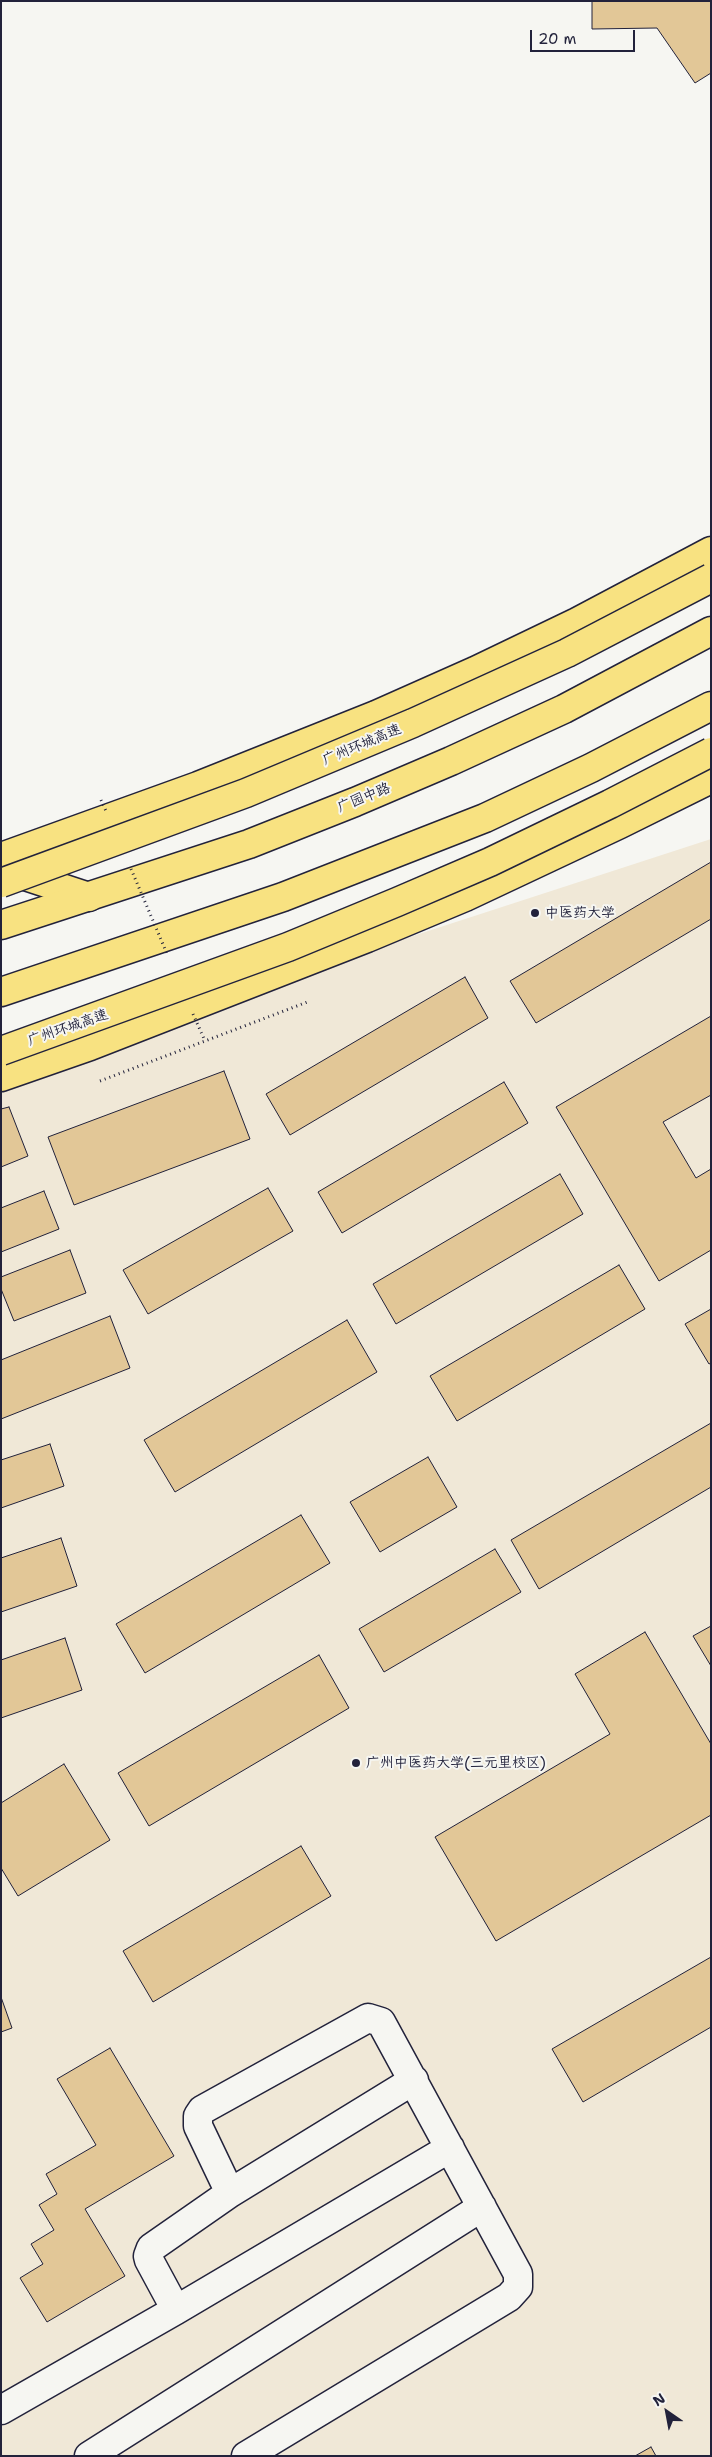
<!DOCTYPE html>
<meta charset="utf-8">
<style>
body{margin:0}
#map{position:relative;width:712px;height:2457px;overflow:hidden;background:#f6f6f2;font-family:"Shantell Sans",sans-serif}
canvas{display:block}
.frame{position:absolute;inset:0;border:2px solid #22223b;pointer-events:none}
.north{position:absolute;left:642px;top:2387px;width:50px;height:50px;-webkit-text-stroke:4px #f6f6f2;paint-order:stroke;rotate:327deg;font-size:14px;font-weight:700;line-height:20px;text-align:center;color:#22223b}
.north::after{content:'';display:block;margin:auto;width:18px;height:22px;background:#22223b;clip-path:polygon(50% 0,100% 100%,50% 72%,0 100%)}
.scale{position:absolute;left:530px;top:30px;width:105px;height:22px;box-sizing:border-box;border:2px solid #22223b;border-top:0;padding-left:6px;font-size:15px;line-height:18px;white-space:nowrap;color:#22223b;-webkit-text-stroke:4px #f6f6f2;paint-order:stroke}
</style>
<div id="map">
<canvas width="712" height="2457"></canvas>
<div class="frame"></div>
<div class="north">N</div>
<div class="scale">20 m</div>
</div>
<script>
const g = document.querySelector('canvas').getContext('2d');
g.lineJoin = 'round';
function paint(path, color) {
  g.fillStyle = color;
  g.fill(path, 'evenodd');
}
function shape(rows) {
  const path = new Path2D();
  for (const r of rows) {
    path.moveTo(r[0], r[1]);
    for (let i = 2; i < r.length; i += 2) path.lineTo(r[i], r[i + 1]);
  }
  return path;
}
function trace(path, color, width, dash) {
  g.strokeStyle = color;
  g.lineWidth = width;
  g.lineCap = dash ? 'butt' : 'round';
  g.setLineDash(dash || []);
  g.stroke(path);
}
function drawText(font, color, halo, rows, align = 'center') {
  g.font = font + ' "Shantell Sans","LXGW WenKai TC",sans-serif';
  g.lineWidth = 4;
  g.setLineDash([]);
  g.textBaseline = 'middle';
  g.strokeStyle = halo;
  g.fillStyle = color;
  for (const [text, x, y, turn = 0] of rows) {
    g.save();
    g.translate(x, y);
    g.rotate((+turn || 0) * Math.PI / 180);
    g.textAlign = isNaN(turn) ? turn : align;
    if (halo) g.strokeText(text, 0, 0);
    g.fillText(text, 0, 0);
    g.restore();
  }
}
paint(shape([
 [711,839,711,2456,1,2456,1,1070]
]), '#f0e8d7');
const building = shape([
 [592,1,711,1,711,73,695,83,657,28,592,29,592,1],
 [711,862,711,919,536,1023,510,981,711,862],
 [465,977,488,1018,290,1135,266,1094,465,977],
 [711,1016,711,1095,663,1122,696,1178,711,1169,711,1250,659,1281,556,1107,711,1016],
 [224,1071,250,1139,74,1205,48,1137,224,1071],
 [504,1082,528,1123,342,1233,318,1192,504,1082],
 [9,1107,28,1156,1,1167,1,1109,9,1107],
 [560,1174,583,1214,396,1324,373,1284,560,1174],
 [268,1188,293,1231,148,1314,123,1270,268,1188],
 [44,1191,59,1229,1,1252,1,1208,44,1191],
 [70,1250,86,1293,14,1321,1,1289,1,1277,70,1250],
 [619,1265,645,1309,457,1421,430,1376,619,1265],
 [711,1309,711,1363,709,1364,685,1324,711,1309],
 [110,1316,130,1368,1,1419,1,1360,110,1316],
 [347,1320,377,1372,175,1492,144,1440,347,1320],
 [711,1423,711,1487,539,1589,511,1540,711,1423],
 [50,1444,64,1486,1,1508,1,1460,50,1444],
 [428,1457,457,1507,380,1552,350,1502,428,1457],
 [301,1515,330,1563,145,1673,116,1624,301,1515],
 [61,1538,77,1586,1,1612,1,1558,61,1538],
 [495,1549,521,1592,384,1672,359,1629,495,1549],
 [711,1626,711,1666,693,1636,711,1626],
 [645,1632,711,1744,711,1815,496,1941,435,1837,610,1734,575,1674,645,1632],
 [65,1638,82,1690,1,1718,1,1660,65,1638],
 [319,1655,349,1708,149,1826,118,1773,319,1655],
 [64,1764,110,1840,18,1896,1,1868,1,1803,64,1764],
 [301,1846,331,1896,153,2002,123,1951,301,1846],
 [711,1957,711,2027,583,2102,552,2049,711,1957],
 [1,1997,12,2028,1,2032,1,1997],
 [110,2048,174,2156,85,2209,125,2276,47,2322,20,2278,43,2264,31,2244,54,2230,39,2205,57,2194,46,2174,96,2145,57,2079,110,2048],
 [651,2447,656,2456,635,2456,651,2447]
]);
paint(building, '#e2c797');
trace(building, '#22223b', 1);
const minor = shape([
 [230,2193,414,2080],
 [176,2310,149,2260,148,2256,151,2248,230,2193,198,2126,198,2116,202,2110,368,2018,381,2022,518,2274,518,2287,509,2297,246,2456],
 [1,2410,176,2310,450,2148],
 [89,2456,482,2207]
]);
const major = shape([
 [1,857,198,786,376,715,475,671,577,622,711,551],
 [7,870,89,897],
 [1,1077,90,1046,367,938,465,897,620,824,711,779]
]);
const highway = shape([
 [1,925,249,844,355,802,451,761,564,709,711,631],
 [1,992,283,897,485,818,591,768,711,706]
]);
trace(minor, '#22223b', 31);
trace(major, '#22223b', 31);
trace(highway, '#22223b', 31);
trace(shape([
 [100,1081,310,1001]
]), '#22223b', 3, [1, 4]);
trace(minor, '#f6f6f2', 28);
trace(major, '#f8e281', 28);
trace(highway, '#f8e281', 28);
const highwayBridge = shape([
 [1,883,246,793,413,723,567,653,711,578],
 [1,1051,288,947,397,902,490,862,610,804,711,752]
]);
trace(highwayBridge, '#22223b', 31, []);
trace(shape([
 [101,800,106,811],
 [131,869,168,956],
 [193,1014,205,1041]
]), '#22223b', 3, [1, 4]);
trace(highwayBridge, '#f8e281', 28);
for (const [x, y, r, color] of [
 [535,913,5,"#22223b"],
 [356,1763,5,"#22223b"]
]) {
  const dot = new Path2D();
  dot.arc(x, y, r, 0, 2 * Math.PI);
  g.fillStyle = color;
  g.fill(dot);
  trace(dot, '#f6f6f2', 2);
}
drawText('14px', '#22223b', '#f6f6f2', [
 ["广州环城高速",362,745,-23],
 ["广园中路",364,798,-22],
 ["广州环城高速",68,1028,-19]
]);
drawText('14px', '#22223b', '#f6f6f2', [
 ["中医药大学",545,913],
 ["广州中医药大学(三元里校区)",366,1763]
], 'left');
</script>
